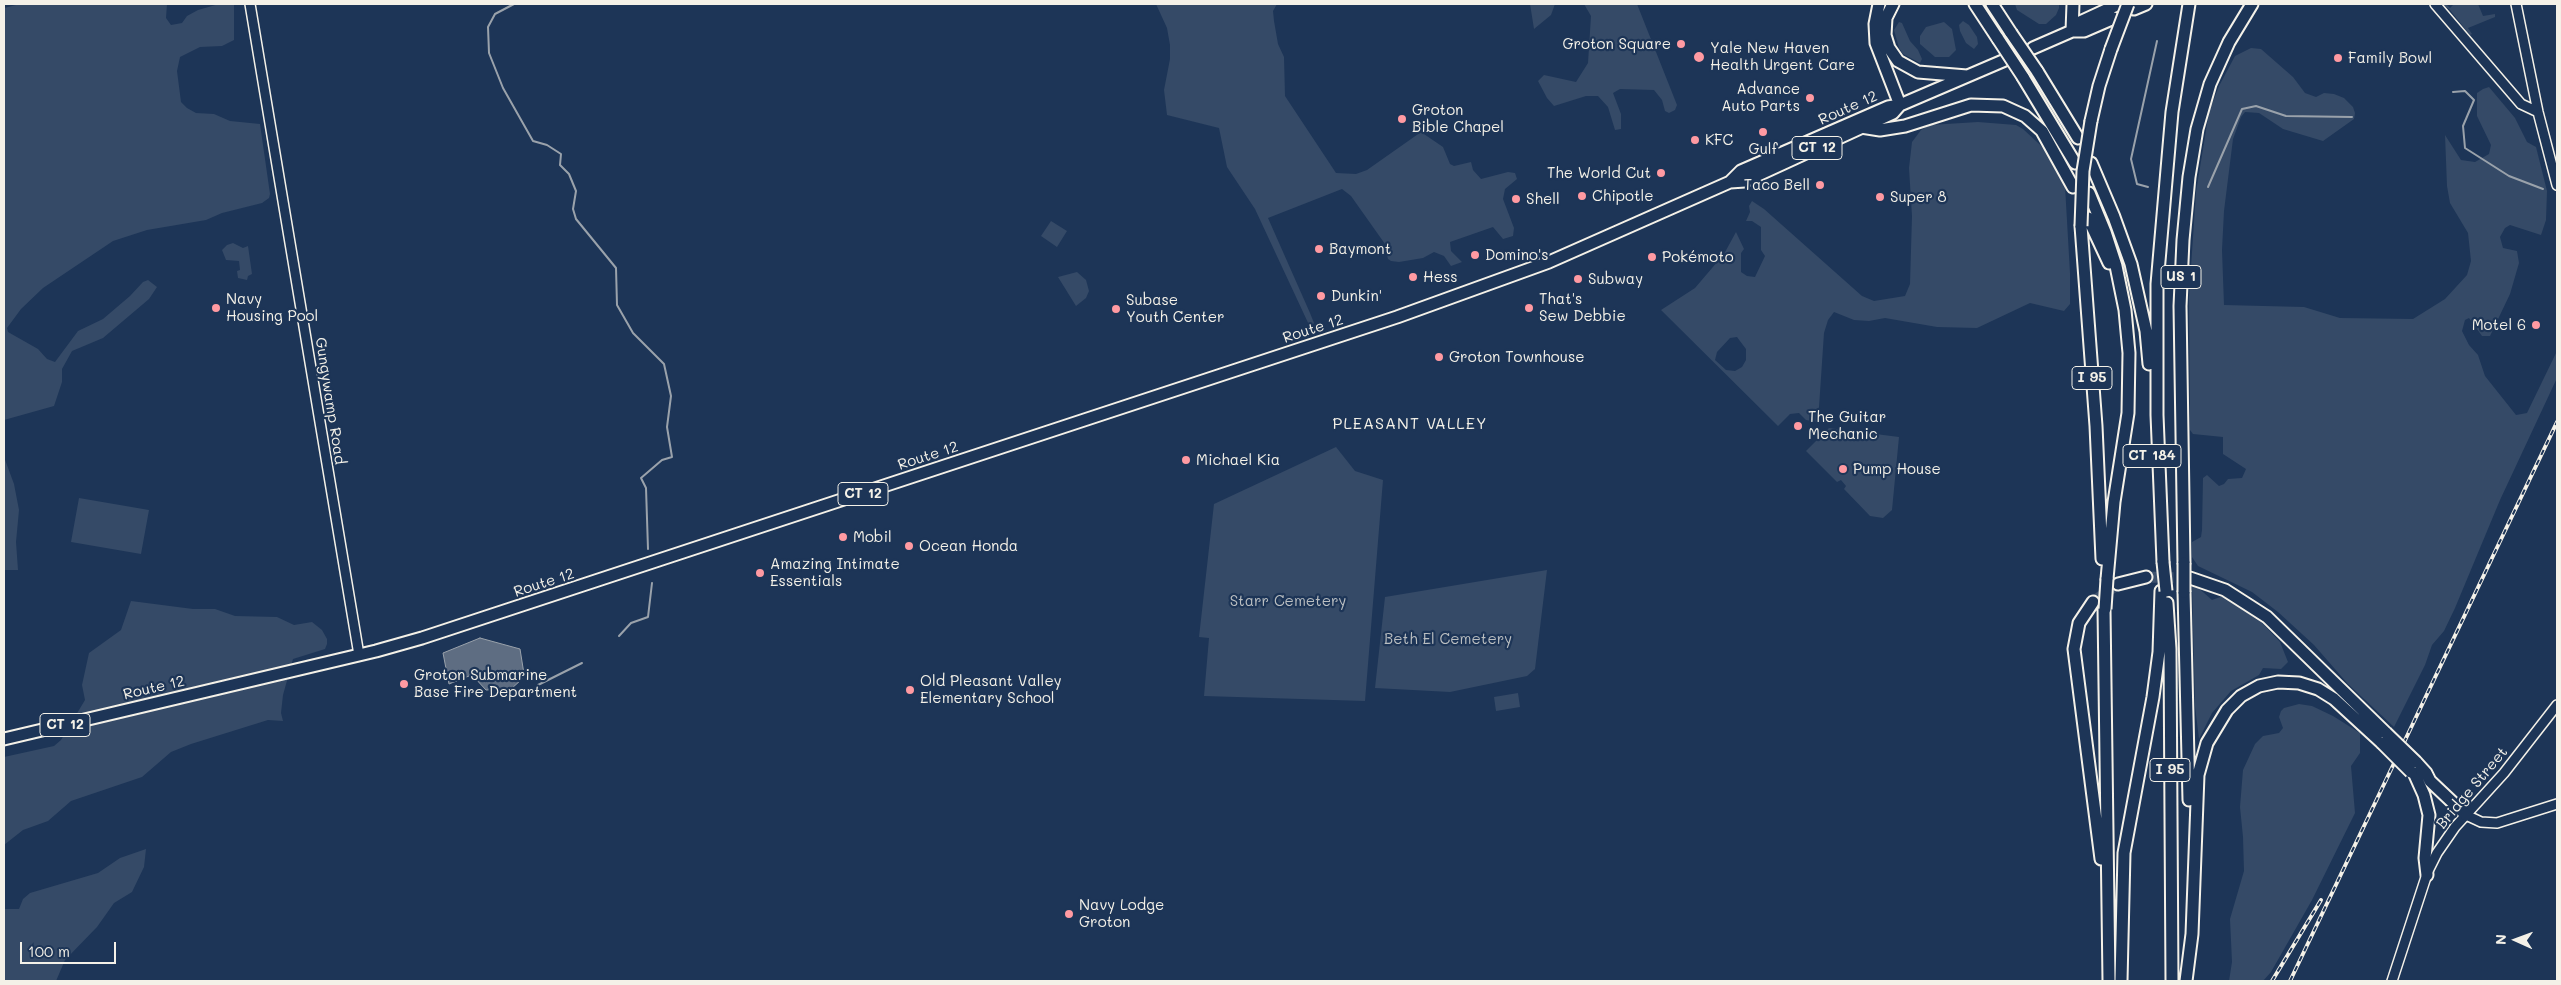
<!DOCTYPE html>
<meta charset="utf-8">
<style>
body{margin:0}
#map{position:relative;width:2561px;height:985px;overflow:hidden;background:#1d3557;font-family:Mali,sans-serif}
canvas{display:block}
.frame{position:absolute;inset:0;border:5px solid #f4f1e8;pointer-events:none}
.north{position:absolute;left:2491px;top:915px;width:50px;height:50px;-webkit-text-stroke:4px #1d3557;paint-order:stroke;rotate:272deg;font-size:14px;font-weight:700;line-height:20px;text-align:center;color:#f4f1e8}
.north::after{content:'';display:block;margin:auto;width:18px;height:22px;background:#f4f1e8;clip-path:polygon(50% 0,100% 100%,50% 72%,0 100%)}
.scale{position:absolute;left:20px;top:942px;width:96px;height:22px;box-sizing:border-box;border:2px solid #f4f1e8;border-top:0;padding-left:6px;font-size:15px;line-height:18px;white-space:nowrap;color:#f4f1e8;-webkit-text-stroke:4px #1d3557;paint-order:stroke}
</style>
<div id="map">
<canvas width="2561" height="985"></canvas>
<div class="frame"></div>
<div class="north">N</div>
<div class="scale">100 m</div>
</div>
<script>
const g = document.querySelector('canvas').getContext('2d');
g.lineJoin = 'round';
function paint(path, color) {
  g.fillStyle = color;
  g.fill(path, 'evenodd');
}
function shape(rows) {
  const path = new Path2D();
  for (const r of rows) {
    path.moveTo(r[0], r[1]);
    for (let i = 2; i < r.length; i += 2) path.lineTo(r[i], r[i + 1]);
  }
  return path;
}
function trace(path, color, width, dash) {
  g.strokeStyle = color;
  g.lineWidth = width;
  g.lineCap = dash ? 'butt' : 'round';
  g.setLineDash(dash || []);
  g.stroke(path);
}
function drawText(font, color, halo, rows, align = 'center') {
  g.font = font + ' Mali,sans-serif';
  g.lineWidth = 4.5;
  g.setLineDash([]);
  g.textBaseline = 'middle';
  g.strokeStyle = halo;
  g.fillStyle = color;
  for (const [text, x, y, turn = 0] of rows) {
    g.save();
    g.translate(x, y);
    g.rotate((+turn || 0) * Math.PI / 180);
    g.textAlign = isNaN(turn) ? turn : align;
    if (halo) g.strokeText(text, 0, 0);
    g.fillText(text, 0, 0);
    g.restore();
  }
}
paint(shape([
 [20,4,167,4,166,18,171,25,182,23,187,16,198,10,219,4,234,4,234,40,222,46,200,47,180,57,177,71,181,102,187,108,196,113,214,114,230,121,260,124,270,194,269,198,262,203,222,213,206,220,147,230,113,241,43,288,21,309,7,328,8,332,38,349,47,359,55,362,78,331,103,319,130,296,143,282,148,280,157,287,149,299,103,338,72,351,62,369,62,382,54,406,4,420,4,8],
 [1156,4,1277,4,1273,11,1274,21,1278,44,1284,57,1285,96,1336,173,1356,174,1367,170,1421,132,1443,147,1450,164,1454,166,1471,162,1473,170,1481,179,1508,172,1515,173,1517,179,1505,189,1503,199,1514,228,1513,236,1503,239,1493,227,1450,242,1451,251,1462,262,1451,266,1444,256,1434,252,1423,258,1399,262,1391,261,1388,259,1385,244,1351,196,1342,189,1268,218,1310,313,1314,323,1310,327,1255,209,1227,167,1219,128,1167,115,1164,90,1170,59,1170,45,1167,28],
 [1530,4,1555,4,1551,15,1534,29],
 [1584,4,1637,4,1677,105,1675,110,1669,113,1665,111,1662,100,1654,90,1620,89,1613,93,1621,114,1621,129,1615,130,1608,107,1598,96,1586,96,1554,106,1547,98,1538,81,1544,75,1576,82,1588,63,1591,16],
 [2015,4,2059,4,2059,8,2056,15,2046,24,2039,24,2017,10],
 [2442,4,2446,4,2450,8,2454,4,2478,4,2483,16,2495,14,2495,17,2468,28,2472,34,2470,35,2450,10],
 [1963,21,1969,25,1977,37,1978,44,1974,49,1966,43,1960,31,1959,25],
 [1899,22,1902,23,1910,41,1918,50,1922,59,1920,63,1903,54,1899,48,1894,30],
 [1944,22,1952,29,1956,50,1949,57,1935,57,1920,44,1920,36,1926,27],
 [2251,48,2261,49,2293,77,2305,93,2316,97,2324,93,2334,94,2344,98,2353,107,2355,113,2354,119,2323,141,2283,129,2259,113,2245,112,2241,117,2233,139,2224,211,2222,250,2224,305,2304,307,2340,318,2413,319,2445,299,2467,275,2471,261,2468,233,2450,203,2447,186,2445,135,2461,160,2475,162,2489,154,2491,145,2477,116,2477,93,2483,89,2489,87,2515,118,2527,142,2536,147,2547,191,2546,220,2541,235,2510,225,2505,228,2500,237,2503,248,2517,251,2519,263,2510,294,2490,336,2482,336,2469,318,2465,320,2462,331,2469,345,2478,355,2485,376,2516,415,2527,413,2557,351,2557,378,2500,500,2455,608,2444,631,2432,645,2425,665,2394,727,2348,684,2314,645,2278,612,2252,592,2198,566,2192,557,2192,542,2201,537,2202,530,2203,478,2207,475,2219,486,2224,484,2228,479,2242,478,2246,469,2223,454,2223,437,2193,434,2190,430,2189,297,2196,192,2209,112,2219,86,2235,56],
 [1978,122,2016,125,2023,129,2050,154,2065,186,2070,273,2070,304,2064,311,2030,303,1977,328,1937,327,1885,318,1869,321,1854,320,1834,312,1828,320,1824,333,1818,422,1806,420,1799,413,1790,414,1778,426,1661,310,1695,288,1724,254,1736,232,1744,249,1741,253,1741,272,1747,276,1755,277,1765,256,1761,250,1761,227,1752,221,1746,221,1750,212,1749,206,1752,201,1764,209,1862,296,1874,301,1905,296,1910,284,1912,216,1909,168,1912,142,1921,130,1930,125],
 [1737,337,1746,349,1746,360,1742,367,1735,371,1726,370,1715,360,1717,352,1730,338],
 [1051,221,1067,231,1057,247,1041,236],
 [233,243,243,248,248,246,252,274,248,276,247,280,238,278,237,271,240,270,239,261,226,260,222,250,227,245],
 [1077,272,1086,280,1089,291,1086,298,1076,306,1058,277],
 [1829,428,1899,437,1892,510,1883,518,1870,516,1844,489,1846,486,1841,480,1837,482,1806,451],
 [1336,447,1355,471,1383,480,1365,701,1204,696,1209,638,1199,637,1214,504],
 [4,457,14,484,19,510,16,542,18,570,4,570],
 [79,498,149,510,141,554,71,542],
 [1547,570,1535,669,1527,676,1450,692,1375,688,1385,597],
 [2192,585,2195,585,2212,600,2223,596,2228,599,2262,623,2280,642,2288,662,2281,669,2263,668,2259,675,2231,691,2212,713,2199,739,2195,706],
 [131,601,193,609,215,609,235,616,277,617,294,625,312,622,322,630,327,639,327,644,325,649,293,659,283,695,281,713,283,721,268,720,191,744,171,752,142,777,71,801,48,821,23,830,4,845,4,757,54,746,61,740,85,700,82,685,89,653,121,630],
 [1518,693,1520,707,1496,711,1494,697],
 [2299,704,2312,706,2333,716,2360,733,2360,753,2351,766,2355,813,2312,900,2271,972,2263,981,2229,981,2232,962,2230,919,2244,871,2243,837,2240,807,2243,770,2255,744,2263,736,2279,733,2283,728,2279,717,2281,711,2284,708],
 [146,849,144,867,132,892,114,903,97,927,65,960,56,981,4,981,4,909,19,909,23,899,30,893,98,873,120,858]
]), '#354a67');
const water = shape([
 [480,638,520,649,524,674,521,680,511,689,486,690,473,676,469,676,449,684,443,653,480,638]
]);
paint(water, '#5e6d82');
trace(water, '#9aa2ab', 1);
trace(shape([
 [514,4,495,14,488,27,489,53,503,88,533,141,547,145,561,154,560,165,569,174,576,191,573,209,576,219,616,268,617,305,633,333,664,364,671,396,667,427,672,457,662,460,641,478,646,488,648,549],
 [2453,92,2465,91,2474,100,2463,126,2465,148,2509,176,2543,189],
 [2148,187,2137,184,2131,159,2157,41],
 [2208,187,2242,109,2256,106,2286,116,2352,117],
 [619,636,631,623,648,617,652,583],
 [538,685,582,663]
]), '#9aa2ab', 2);
trace(shape([
 [2146,577,2190,578],
 [2093,602,2118,584]
]), '#3d516d', 11, [11, 5.5]);
const secondary = shape([
 [250,4,359,655],
 [2435,4,2521,104,2538,112],
 [2516,4,2538,112,2557,185],
 [2466,815,2481,822,2497,823,2557,804],
 [2392,981,2428,871,2437,853,2455,827,2504,773,2557,705]
]);
const highway = shape([
 [1879,4,1875,24,1876,43,1900,105],
 [1893,4,1886,18,1885,35,1889,48,1898,61,1918,72,1967,76],
 [1975,4,1998,39],
 [1992,4,2011,33],
 [2134,9,2146,4],
 [2072,31,2084,31,2114,18],
 [2072,31,2073,4],
 [2033,48,2072,31,2080,22,2119,4],
 [2037,71,2078,138],
 [2023,77,2075,163],
 [2091,121,2099,86,2111,49],
 [1861,127,1880,130,1905,126,1971,105,2003,106,2025,116,2042,131,2073,187],
 [2091,163,2114,217,2131,264,2146,331,2149,364],
 [1730,182,1741,171,1888,107,1900,105,2005,60],
 [2089,193,2105,232,2116,266,2125,310,2129,353,2128,413,2114,502,2107,579],
 [2088,218,2109,263],
 [2081,226,2096,426,2102,559],
 [2163,562,2157,415,2157,284,2172,112,2189,4],
 [2184,563,2180,306,2183,240,2189,177,2197,129,2210,84,2229,42,2252,4],
 [2190,578,2225,590,2267,617,2386,733],
 [2118,584,2146,577],
 [2184,592,2189,800],
 [2093,602,2079,623,2074,649,2101,859],
 [2167,603,2170,649,2172,981],
 [2104,609,2109,981],
 [4,739,376,651,422,638,1397,317,1549,262,1730,182,1745,181,1893,113,1900,105],
 [2416,762,2426,773,2430,781,2466,815],
 [2415,775,2424,795,2429,815,2425,858,2427,875],
 [2121,981,2124,853,2153,697,2159,652,2161,591],
 [2186,981,2192,934,2198,775,2207,743,2227,710,2241,696,2259,686,2278,682,2299,683,2318,689,2334,699,2382,743]
]);
trace(secondary, '#f4f1e8', 12);
trace(highway, '#f4f1e8', 15);
trace(secondary, '#1d3557', 9);
trace(highway, '#1d3557', 11);
const rail = shape([
 [2272,981,2321,900],
 [2290,981,2557,422]
]);
trace(rail, '#f4f1e8', 4);
trace(rail, '#1d3557', 2, [5.5]);
const highwayBridge = shape([
 [2011,33,2037,71],
 [1998,39,2023,77],
 [2111,49,2128,4],
 [2081,226,2083,171,2091,121],
 [2163,562,2166,591],
 [2184,563,2184,592],
 [2105,609,2107,579],
 [2386,733,2416,762],
 [2382,743,2411,772]
]);
trace(highwayBridge, '#f4f1e8', 15, []);
trace(highwayBridge, '#1d3557', 11);
for (const [x, y, r, color] of [
 [1681,44,5,"#ff9aa2"],
 [1699,57,6,"#ff9aa2"],
 [2338,58,5,"#ff9aa2"],
 [1810,98,5,"#ff9aa2"],
 [1402,119,5,"#ff9aa2"],
 [1763,132,5,"#ff9aa2"],
 [1695,140,5,"#ff9aa2"],
 [1661,173,5,"#ff9aa2"],
 [1820,185,5,"#ff9aa2"],
 [1582,196,5,"#ff9aa2"],
 [1880,197,5,"#ff9aa2"],
 [1516,199,5,"#ff9aa2"],
 [1319,249,5,"#ff9aa2"],
 [1475,255,5,"#ff9aa2"],
 [1652,257,5,"#ff9aa2"],
 [1413,277,5,"#ff9aa2"],
 [1578,279,5,"#ff9aa2"],
 [1321,296,5,"#ff9aa2"],
 [216,308,5,"#ff9aa2"],
 [1529,308,5,"#ff9aa2"],
 [1116,309,5,"#ff9aa2"],
 [2536,325,5,"#ff9aa2"],
 [1439,357,5,"#ff9aa2"],
 [1798,426,5,"#ff9aa2"],
 [1186,460,5,"#ff9aa2"],
 [1843,469,5,"#ff9aa2"],
 [843,537,5,"#ff9aa2"],
 [909,546,5,"#ff9aa2"],
 [760,573,5,"#ff9aa2"],
 [404,684,5,"#ff9aa2"],
 [910,690,5,"#ff9aa2"],
 [1069,914,5,"#ff9aa2"]
]) {
  const dot = new Path2D();
  dot.arc(x, y, r, 0, 2 * Math.PI);
  g.fillStyle = color;
  g.fill(dot);
  trace(dot, '#1d3557', 2);
}
for (const [x, y, w] of [
 [1817,148,50],
 [2181,277,40],
 [2092,378,40],
 [2152,456,58],
 [863,494,50],
 [65,725,50],
 [2170,770,40]
]) {
  const box = new Path2D();
  box.roundRect(x - w / 2, y - 11.5, w, 23, 4);
  g.fillStyle = '#1d3557';
  g.fill(box);
  trace(box, '#f4f1e8', 1);
}
drawText('bold 14px', '#f4f1e8', null, [
 ["CT 12",1817,148],
 ["US 1",2181,277],
 ["I 95",2092,378],
 ["CT 184",2152,456],
 ["CT 12",863,494],
 ["CT 12",65,725],
 ["I 95",2170,770]
]);
drawText('15px', '#f4f1e8', '#1d3557', [
 ["Groton Square",1671,44,"right"],
 ["Yale New Haven",1710,48],
 ["Health Urgent Care",1710,65],
 ["Family Bowl",2348,58],
 ["Advance",1800,89,"right"],
 ["Auto Parts",1800,106,"right"],
 ["Groton",1412,110],
 ["Bible Chapel",1412,127],
 ["KFC",1705,140],
 ["Gulf",1763,149,"center"],
 ["The World Cut",1651,173,"right"],
 ["Taco Bell",1810,185,"right"],
 ["Chipotle",1592,196],
 ["Super 8",1890,197],
 ["Shell",1526,199],
 ["Baymont",1329,249],
 ["Domino's",1485,255],
 ["Pokémoto",1662,257],
 ["Hess",1423,277],
 ["Subway",1588,279],
 ["Dunkin'",1331,296],
 ["Navy",226,299],
 ["Housing Pool",226,316],
 ["That's",1539,299],
 ["Sew Debbie",1539,316],
 ["Subase",1126,300],
 ["Youth Center",1126,317],
 ["Motel 6",2526,325,"right"],
 ["Groton Townhouse",1449,357],
 ["The Guitar",1808,417],
 ["Mechanic",1808,434],
 ["Michael Kia",1196,460],
 ["Pump House",1853,469],
 ["Mobil",853,537],
 ["Ocean Honda",919,546],
 ["Amazing Intimate",770,564],
 ["Essentials",770,581],
 ["Groton Submarine",414,675],
 ["Base Fire Department",414,692],
 ["Old Pleasant Valley",920,681],
 ["Elementary School",920,698],
 ["Navy Lodge",1079,905],
 ["Groton",1079,922]
], 'left');
drawText('15px', '#f4f1e8', '#1d3557', [
 ["Route 12",1848,108,-24],
 ["Route 12",1313,329,-18],
 ["Gungywamp Road",330,401,81],
 ["Route 12",928,456,-18],
 ["Route 12",544,583,-18],
 ["Route 12",154,688,-13],
 ["Bridge Street",2472,788,-50]
]);
drawText('15px', '#bbbfc1', '#1d3557', [
 ["Starr Cemetery",1288,601],
 ["Beth El Cemetery",1448,639]
]);
g.letterSpacing = '1px';
drawText('16px', '#f4f1e8', '#1d3557', [
 ["PLEASANT VALLEY",1410,424]
]);
g.letterSpacing = '0px';
</script>
